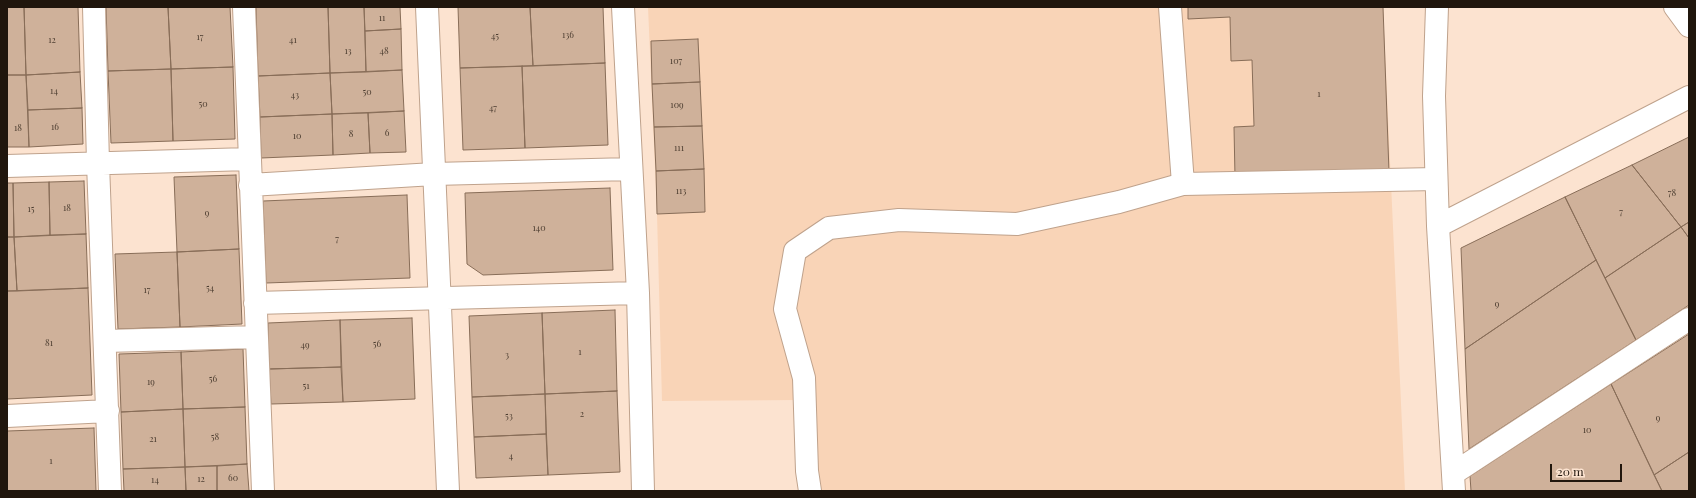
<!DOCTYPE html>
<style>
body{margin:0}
#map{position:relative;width:1696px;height:498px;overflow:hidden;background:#fce3d0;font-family:"Playfair Display",serif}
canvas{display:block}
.frame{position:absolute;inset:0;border:8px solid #20160d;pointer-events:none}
.scale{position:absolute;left:1550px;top:464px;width:72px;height:18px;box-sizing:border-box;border:2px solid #20160d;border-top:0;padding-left:5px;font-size:12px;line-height:14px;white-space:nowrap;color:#20160d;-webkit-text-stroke:3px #fce3d0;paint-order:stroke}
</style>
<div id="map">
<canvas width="1696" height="498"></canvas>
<div class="frame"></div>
<div class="scale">20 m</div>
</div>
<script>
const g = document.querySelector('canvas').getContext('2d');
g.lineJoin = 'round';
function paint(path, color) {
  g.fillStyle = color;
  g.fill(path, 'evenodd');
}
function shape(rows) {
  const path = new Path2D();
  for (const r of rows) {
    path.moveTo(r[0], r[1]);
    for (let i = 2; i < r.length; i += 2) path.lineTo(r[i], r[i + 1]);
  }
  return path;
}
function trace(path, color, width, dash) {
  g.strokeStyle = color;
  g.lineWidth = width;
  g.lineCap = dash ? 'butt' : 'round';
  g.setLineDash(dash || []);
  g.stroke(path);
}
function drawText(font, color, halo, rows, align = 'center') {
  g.font = font + ' "Playfair Display",serif';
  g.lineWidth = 4;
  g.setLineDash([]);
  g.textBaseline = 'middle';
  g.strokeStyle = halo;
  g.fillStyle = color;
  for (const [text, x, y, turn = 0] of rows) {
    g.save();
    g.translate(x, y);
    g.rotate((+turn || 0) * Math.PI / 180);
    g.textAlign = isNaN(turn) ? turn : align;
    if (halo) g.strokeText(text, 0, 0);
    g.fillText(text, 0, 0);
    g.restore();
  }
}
paint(shape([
 [648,7,1383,7,1405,491,813,491,798,400,662,401,657,214]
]), '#f9d4b7');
const building = shape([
 [7,7,24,7,26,75,7,75,7,7],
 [24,7,78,7,80,72,26,75,24,7],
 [106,7,168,7,171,69,108,71,106,7],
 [168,7,230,7,233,67,171,69,168,7],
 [256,7,328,7,330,73,258,76,256,7],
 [328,7,364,7,366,72,330,73,328,7],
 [364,7,400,7,401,29,365,31,364,7],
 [458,7,530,7,533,66,460,68,458,7],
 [530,7,603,7,605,63,533,66,530,7],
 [1188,7,1383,7,1389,172,1235,177,1234,127,1254,126,1252,60,1231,61,1230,17,1188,19,1188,7],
 [401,29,402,70,366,72,365,31,401,29],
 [698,39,700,82,652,84,651,41,698,39],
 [605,63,608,145,525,148,522,66,605,63],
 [522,66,525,148,463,150,460,68,522,66],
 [233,67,235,139,173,141,171,69,233,67],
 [171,69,173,141,111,143,108,71,171,69],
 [402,70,404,111,332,114,330,73,402,70],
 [80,72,82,108,28,110,26,75,80,72],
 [330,73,332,114,260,117,258,76,330,73],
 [7,75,26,75,29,147,7,147,7,75],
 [700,82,702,126,654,127,652,84,700,82],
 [82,108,83,144,29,147,28,110,82,108],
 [404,111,406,152,370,153,368,113,404,111],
 [368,113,370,153,333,155,332,114,368,113],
 [332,114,333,155,261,158,260,117,332,114],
 [702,126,704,169,656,171,654,127,702,126],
 [1689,137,1689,222,1681,227,1632,165,1689,137],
 [1632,165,1681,227,1605,278,1565,197,1632,165],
 [704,169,705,212,657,214,656,171,704,169],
 [236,175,239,249,177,252,174,177,236,175],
 [84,181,86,234,50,235,49,182,84,181],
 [49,182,50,235,14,237,13,183,49,182],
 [7,183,13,183,14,237,7,237,7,183],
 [610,188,613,270,483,275,467,264,465,193,610,188],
 [407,195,410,278,266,283,263,201,407,195],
 [1565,197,1596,260,1465,349,1461,248,1565,197],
 [1689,222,1689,238,1681,227,1689,222],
 [1681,227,1689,238,1689,305,1636,340,1605,278,1681,227],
 [86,234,88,288,17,291,14,237,86,234],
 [7,237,14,237,17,291,7,291,7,237],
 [239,249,242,324,180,327,177,252,239,249],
 [177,252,180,327,118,329,115,254,177,252],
 [1596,260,1636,340,1469,449,1465,349,1596,260],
 [88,288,92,395,7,399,7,291,88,288],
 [615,310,617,391,545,394,542,313,615,310],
 [542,313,545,394,472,397,469,316,542,313],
 [412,318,415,399,343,402,340,320,412,318],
 [340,320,341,367,269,369,268,323,340,320],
 [1689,334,1689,452,1654,475,1611,384,1689,334],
 [243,349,245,407,183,409,181,352,243,349],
 [181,352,183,409,121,412,119,354,181,352],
 [341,367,343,402,271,404,269,369,341,367],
 [1611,384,1662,491,1471,491,1470,476,1611,384],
 [617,391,620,472,548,475,545,394,617,391],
 [545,394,546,434,474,437,472,397,545,394],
 [245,407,247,464,185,467,183,409,245,407],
 [183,409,185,467,123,469,121,412,183,409],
 [94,428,96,491,7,491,7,431,94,428],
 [546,434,548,475,476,478,474,437,546,434],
 [1689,452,1689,491,1662,491,1654,475,1689,452],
 [247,464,249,491,217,491,217,466,247,464],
 [217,466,217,491,186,491,185,467,217,466],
 [185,467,186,491,124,491,123,469,185,467]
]);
paint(building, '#cfb19a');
trace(building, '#886d58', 1);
const minor = shape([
 [94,7,98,163,110,491],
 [244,7,263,491],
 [427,7,448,491],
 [623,7,638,293,643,491],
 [1170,7,1183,184],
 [1437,7,1434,96,1438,226,1454,491],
 [1675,7,1689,26],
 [7,166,249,159],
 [250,185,434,174,631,169],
 [1438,226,1689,97],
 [255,303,638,293],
 [105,341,256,337],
 [7,416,108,411],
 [1454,473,1689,319],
 [810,491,807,471,804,378,785,309,795,251,829,228,899,220,1017,224,1119,202,1183,184,1436,179]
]);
trace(minor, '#bfa28c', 24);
trace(minor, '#fff', 22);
drawText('9px', '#4c3d30', null, [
 ["11",382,18],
 ["136",568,35],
 ["45",495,36],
 ["17",200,37],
 ["12",52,40],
 ["41",293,40],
 ["13",348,51],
 ["48",384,51],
 ["107",676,61],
 ["14",54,91],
 ["50",367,92],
 ["1",1319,94],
 ["43",295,95],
 ["50",203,104],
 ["109",677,105],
 ["47",493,108],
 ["16",55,127],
 ["18",18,128],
 ["6",387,133],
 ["8",351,134],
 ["10",297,136],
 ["111",679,148],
 ["113",681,191],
 ["78",1672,193],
 ["18",67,208],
 ["15",31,209],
 ["7",1621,212],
 ["9",207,213],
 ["140",539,228],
 ["7",337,239],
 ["54",210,288],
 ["17",147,290],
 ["9",1497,304],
 ["81",49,343],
 ["56",377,344],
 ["49",305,345],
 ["1",580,352],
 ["3",507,355],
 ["56",213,379],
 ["19",151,382],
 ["51",306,386],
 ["2",582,414],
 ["53",509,416],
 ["9",1658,418],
 ["10",1587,430],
 ["58",215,437],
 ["21",153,439],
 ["4",511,456],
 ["1",51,461],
 ["60",233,478],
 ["12",201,479],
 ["14",155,480]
]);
</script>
